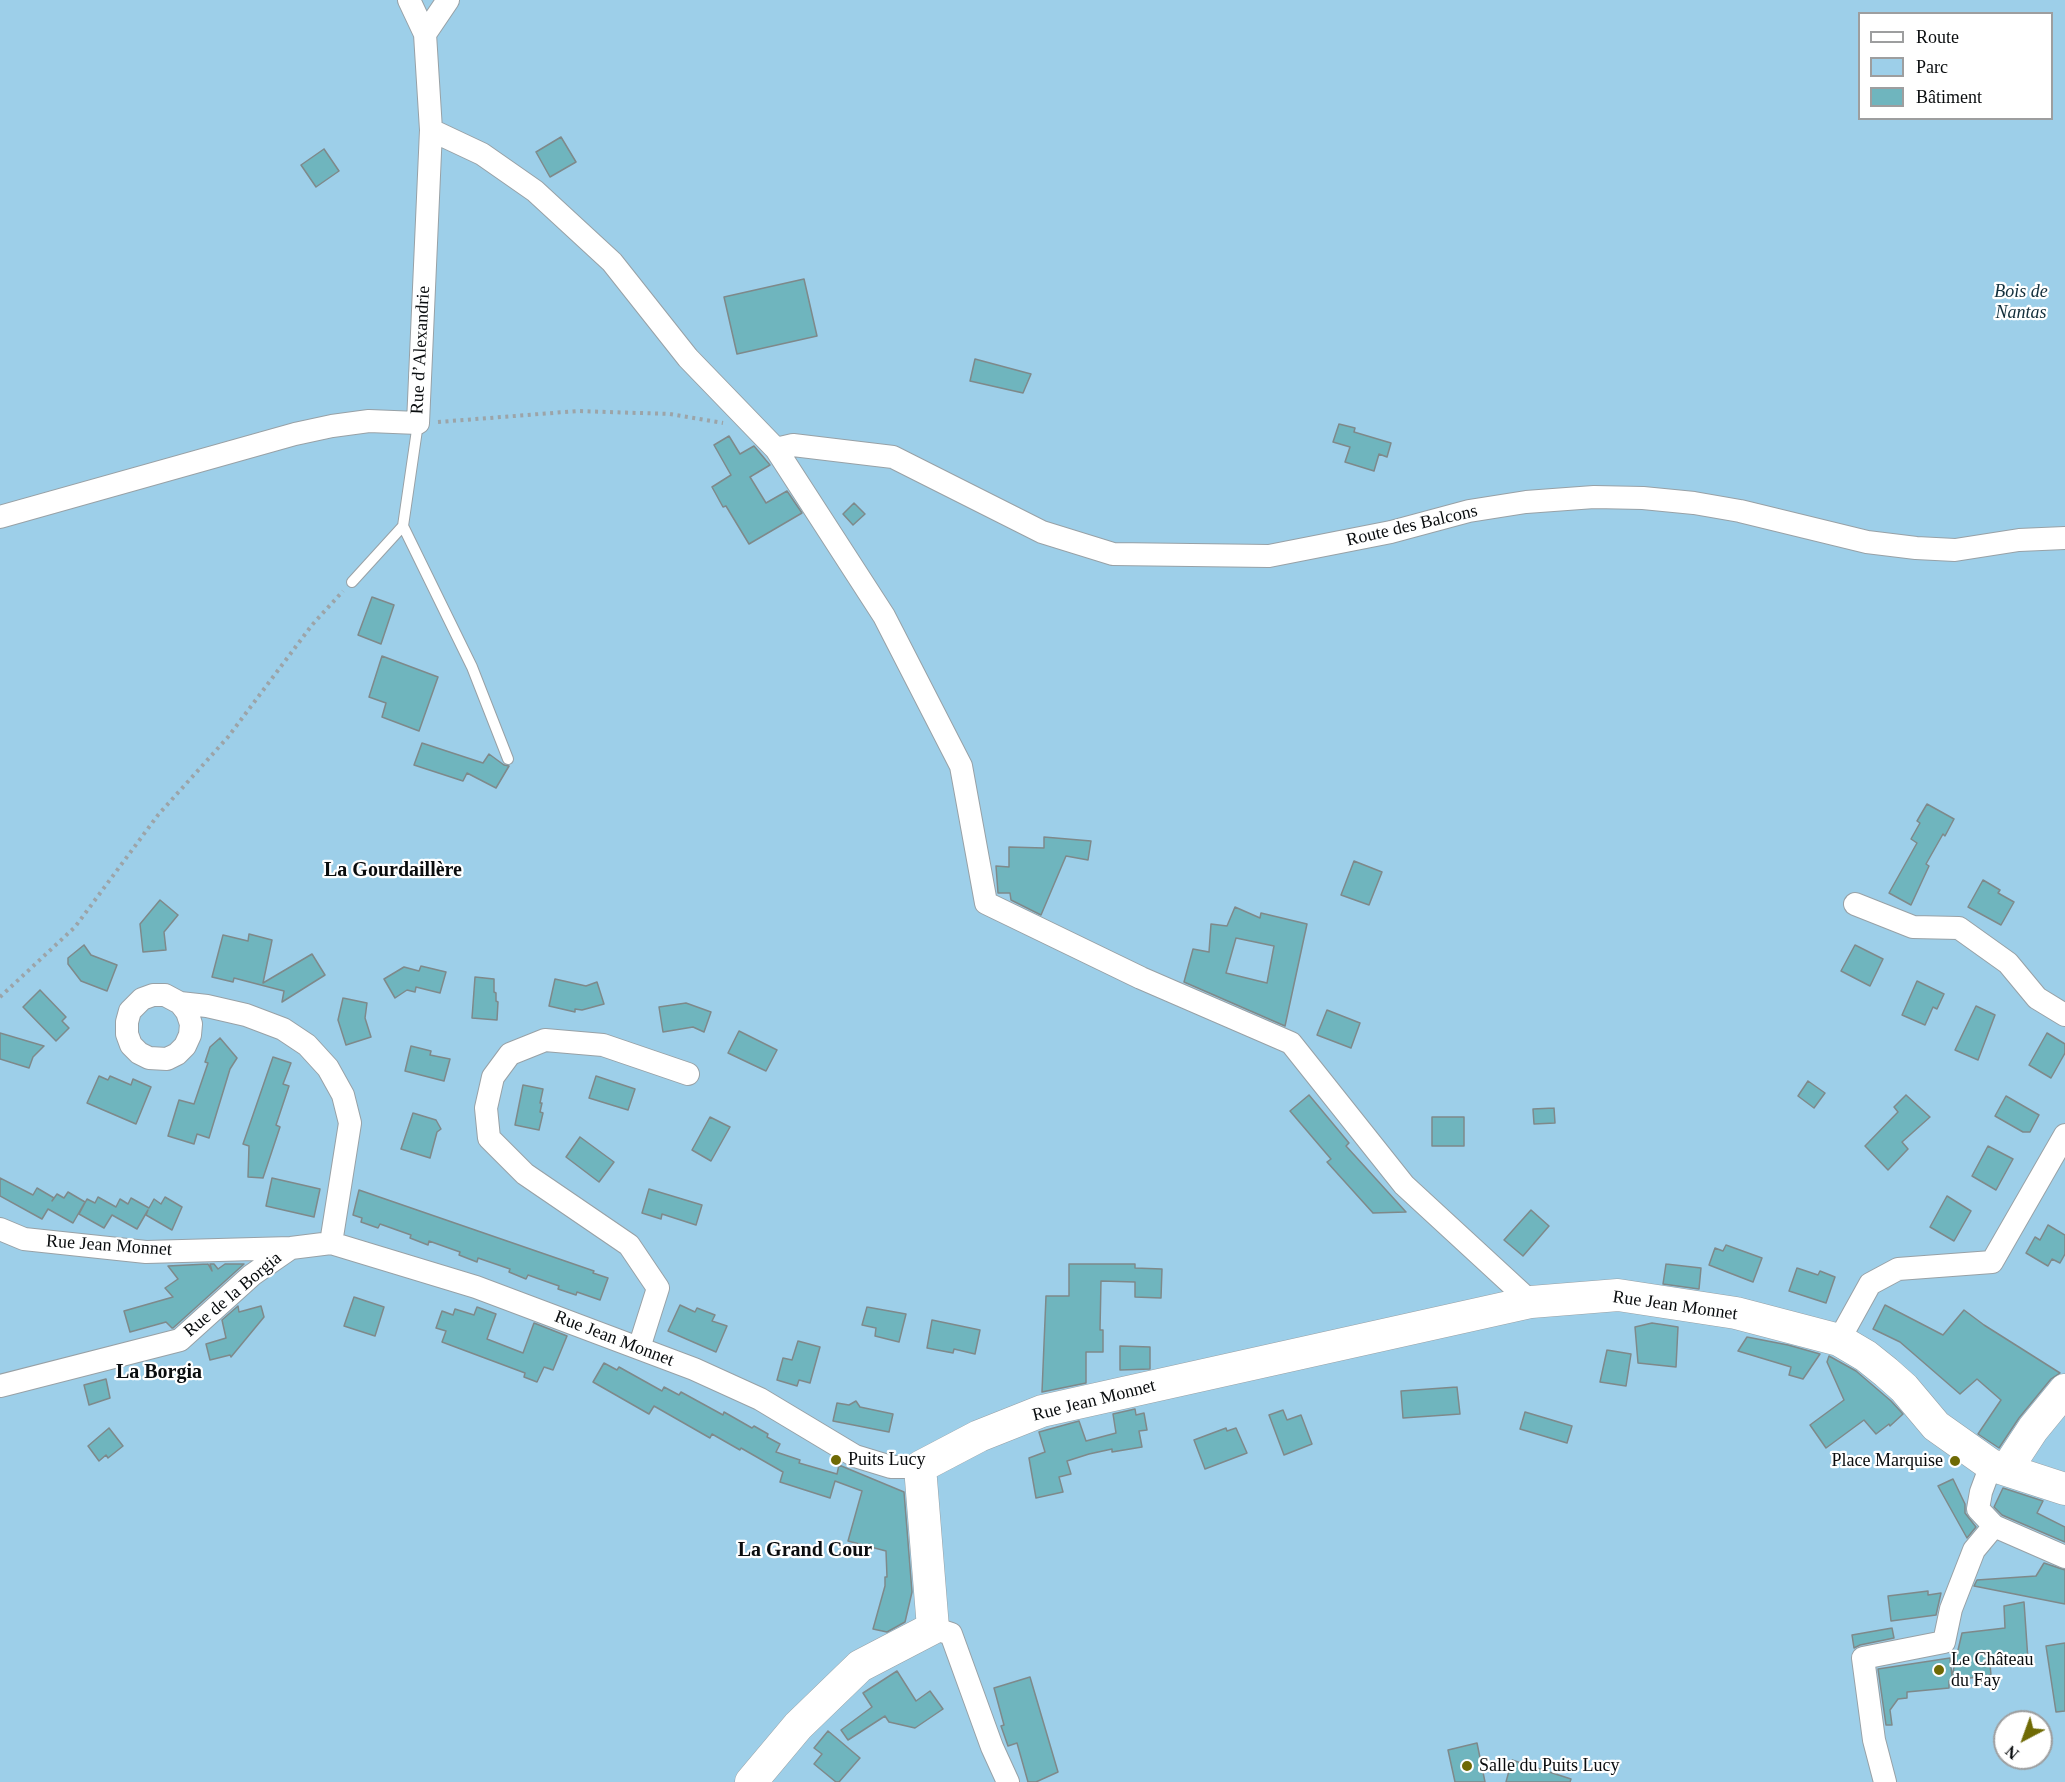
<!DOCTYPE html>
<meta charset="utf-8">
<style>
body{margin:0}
#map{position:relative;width:2065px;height:1782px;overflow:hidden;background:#dee8ed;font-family:"Times New Roman",serif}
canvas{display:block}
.legend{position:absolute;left:1858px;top:12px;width:195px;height:108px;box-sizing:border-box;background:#fff;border:2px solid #9d9e9f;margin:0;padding:8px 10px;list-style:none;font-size:18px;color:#090c0e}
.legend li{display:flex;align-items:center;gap:12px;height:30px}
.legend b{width:30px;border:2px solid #9d9e9f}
.north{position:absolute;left:1993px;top:1710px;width:60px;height:60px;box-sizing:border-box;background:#fff;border:2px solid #9d9e9f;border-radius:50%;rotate:221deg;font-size:16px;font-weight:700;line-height:24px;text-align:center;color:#090c0e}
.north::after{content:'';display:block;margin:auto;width:21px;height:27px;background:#6f6a05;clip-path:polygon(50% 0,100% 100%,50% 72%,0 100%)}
</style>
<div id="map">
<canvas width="2065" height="1782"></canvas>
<ul class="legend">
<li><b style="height:8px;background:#fff"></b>Route</li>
<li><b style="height:16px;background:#9dcfe9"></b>Parc</li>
<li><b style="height:16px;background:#6fb5be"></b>Bâtiment</li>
</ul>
<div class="north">N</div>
</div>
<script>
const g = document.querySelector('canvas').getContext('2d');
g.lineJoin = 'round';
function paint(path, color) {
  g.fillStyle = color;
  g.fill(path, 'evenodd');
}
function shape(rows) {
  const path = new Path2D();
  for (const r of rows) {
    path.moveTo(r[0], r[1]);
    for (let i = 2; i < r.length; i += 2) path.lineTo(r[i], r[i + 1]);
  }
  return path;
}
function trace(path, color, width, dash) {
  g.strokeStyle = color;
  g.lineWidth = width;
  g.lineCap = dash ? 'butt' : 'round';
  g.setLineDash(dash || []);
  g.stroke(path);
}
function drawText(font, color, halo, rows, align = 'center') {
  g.font = font + ' "Times New Roman",serif';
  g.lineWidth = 4.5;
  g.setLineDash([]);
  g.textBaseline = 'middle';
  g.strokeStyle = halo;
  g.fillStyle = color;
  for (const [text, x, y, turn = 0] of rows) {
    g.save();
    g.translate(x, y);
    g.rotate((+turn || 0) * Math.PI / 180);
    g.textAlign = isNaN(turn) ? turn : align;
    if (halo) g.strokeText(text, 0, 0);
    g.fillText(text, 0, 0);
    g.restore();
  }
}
paint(shape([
 [0,0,2065,0,2065,1782,0,1782],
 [1860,14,2052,14,2052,118,1860,118],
 [2005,1722,2041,1722,2041,1758,2005,1758]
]), '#9dcfe9');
const building = shape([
 [561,137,576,162,550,177,536,152,561,137],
 [324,149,339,171,316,187,301,165,324,149],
 [804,279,817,336,737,354,724,297,804,279],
 [975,359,1031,374,1023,393,970,381,975,359],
 [1339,424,1355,428,1354,432,1391,443,1387,457,1379,454,1374,471,1345,462,1350,447,1333,442,1339,424],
 [729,436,740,454,754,446,770,465,750,477,766,503,787,491,802,513,749,544,726,506,723,507,712,487,731,475,714,445,729,436],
 [854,503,865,514,853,525,843,514,854,503],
 [372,597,394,605,381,644,358,635,372,597],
 [382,656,438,677,419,731,382,717,386,703,369,697,382,656],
 [422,743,483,763,489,754,504,765,509,766,496,788,467,773,463,781,414,765,422,743],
 [1927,804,1954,819,1945,836,1943,834,1926,864,1929,866,1911,905,1889,893,1917,843,1911,839,1920,823,1917,821,1927,804],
 [1044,837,1091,841,1088,860,1066,856,1041,915,1011,900,1010,893,998,893,996,866,1009,867,1009,847,1044,848,1044,837],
 [1354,861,1382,872,1369,905,1341,895,1354,861],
 [1983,880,2000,890,1998,893,2014,902,2001,925,1968,907,1983,880],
 [160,900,178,915,164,932,166,950,143,952,140,924,160,900],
 [1235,907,1260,918,1261,913,1307,924,1285,1026,1184,982,1193,949,1209,952,1211,924,1227,926,1235,907],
 [1236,938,1274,946,1267,983,1226,973,1236,938],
 [249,934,272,940,263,983,312,954,325,975,282,1002,284,991,234,978,233,982,212,977,223,935,248,941,249,934],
 [84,945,91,955,117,965,107,991,81,981,68,964,68,958,84,945],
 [1855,945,1883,959,1870,986,1841,971,1855,945],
 [421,966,446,972,440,993,416,987,415,992,407,990,395,998,384,979,404,967,419,971,421,966],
 [475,977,494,979,494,992,496,993,496,1001,498,1002,497,1020,472,1018,475,977],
 [555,979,586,986,597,982,604,1004,582,1010,575,1009,575,1012,549,1006,555,979],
 [1917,981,1944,994,1937,1009,1933,1007,1925,1025,1902,1015,1917,981],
 [40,990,66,1017,62,1021,69,1028,56,1041,23,1007,40,990],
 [343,998,367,1003,365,1018,371,1037,346,1045,338,1020,343,998],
 [686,1003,711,1012,704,1032,693,1027,663,1032,659,1007,686,1003],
 [1976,1006,1995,1015,1978,1060,1955,1050,1976,1006],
 [1327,1010,1360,1023,1351,1048,1317,1035,1327,1010],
 [739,1031,777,1050,766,1071,728,1053,739,1031],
 [0,1033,44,1046,33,1057,29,1068,0,1059,0,1033],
 [2047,1033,2065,1044,2065,1053,2051,1078,2029,1065,2047,1033],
 [220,1038,237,1058,230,1069,209,1138,197,1134,194,1144,168,1136,179,1100,194,1104,208,1063,205,1062,210,1047,220,1038],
 [411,1046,431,1051,430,1055,450,1059,444,1081,405,1071,411,1046],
 [273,1057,291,1063,283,1084,289,1086,276,1125,280,1127,263,1178,248,1177,249,1146,243,1144,273,1057],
 [99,1076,108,1080,110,1076,131,1085,133,1079,151,1087,136,1124,87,1103,99,1076],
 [596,1076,635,1089,628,1110,589,1098,596,1076],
 [1808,1081,1825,1093,1814,1108,1798,1096,1808,1081],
 [523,1085,543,1089,540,1103,542,1103,540,1112,543,1113,539,1130,515,1125,523,1085],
 [1309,1095,1349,1143,1346,1146,1406,1212,1373,1213,1327,1162,1331,1159,1290,1111,1309,1095],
 [1906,1095,1930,1117,1902,1142,1908,1149,1888,1170,1865,1146,1898,1112,1894,1107,1906,1095],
 [2006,1096,2039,1115,2030,1132,2023,1132,1995,1116,2006,1096],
 [1554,1108,1555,1123,1534,1124,1533,1109,1554,1108],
 [413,1113,436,1120,441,1129,437,1132,430,1158,401,1149,413,1113],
 [710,1117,730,1127,711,1161,692,1150,710,1117],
 [1432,1117,1464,1117,1464,1146,1432,1146,1432,1117],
 [580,1137,614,1162,599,1182,566,1157,580,1137],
 [1988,1146,2013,1159,1996,1190,1972,1176,1988,1146],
 [0,1178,33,1195,37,1188,54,1198,52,1201,57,1194,64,1198,68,1192,85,1202,73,1223,48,1209,42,1219,0,1196,0,1178],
 [272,1178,320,1189,314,1217,266,1206,272,1178],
 [649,1189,702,1205,696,1225,662,1214,661,1219,642,1213,649,1189],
 [359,1190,594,1271,593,1273,608,1278,600,1300,577,1292,576,1295,558,1289,559,1286,528,1275,526,1279,509,1272,510,1269,478,1258,477,1262,459,1255,460,1252,429,1241,428,1245,410,1238,411,1235,380,1224,378,1228,361,1222,362,1218,353,1215,359,1190],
 [1947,1196,1971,1211,1954,1241,1930,1227,1947,1196],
 [98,1197,116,1207,120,1199,128,1204,131,1198,149,1208,154,1199,161,1204,165,1197,182,1207,172,1230,146,1215,148,1210,137,1229,112,1215,104,1228,79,1214,87,1199,95,1203,98,1197],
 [1531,1210,1549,1226,1523,1256,1504,1240,1531,1210],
 [2048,1225,2065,1235,2065,1254,2060,1263,2052,1259,2048,1266,2026,1253,2035,1237,2040,1240,2048,1225],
 [1726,1245,1762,1258,1753,1282,1709,1265,1715,1248,1723,1251,1726,1245],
 [208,1264,212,1271,210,1264,214,1264,218,1269,225,1264,244,1264,173,1328,172,1328,166,1322,130,1332,124,1311,173,1297,165,1288,178,1279,168,1266,208,1264],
 [1069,1264,1135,1264,1135,1268,1162,1269,1161,1298,1135,1297,1135,1282,1101,1281,1100,1330,1103,1330,1103,1352,1086,1352,1086,1383,1042,1392,1046,1296,1069,1296,1069,1264],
 [1666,1264,1701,1268,1699,1289,1663,1284,1666,1264],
 [1797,1268,1818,1275,1820,1271,1835,1277,1826,1303,1789,1291,1797,1268],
 [354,1297,384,1307,375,1336,344,1326,354,1297],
 [680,1305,695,1312,697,1308,715,1315,712,1321,727,1326,716,1352,668,1331,680,1305],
 [1885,1305,1943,1335,1964,1310,1984,1325,2060,1373,2051,1379,2019,1418,1999,1448,1978,1434,2001,1400,1977,1379,1960,1394,1900,1342,1873,1329,1885,1305],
 [238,1306,239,1312,261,1306,264,1317,231,1357,230,1355,210,1360,206,1344,226,1338,222,1320,238,1306],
 [477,1307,496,1314,487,1339,523,1353,534,1323,567,1336,553,1370,544,1367,537,1382,524,1377,525,1373,442,1342,446,1331,436,1328,442,1311,453,1315,455,1309,474,1315,477,1307],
 [867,1307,906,1314,899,1342,875,1336,876,1328,862,1325,867,1307],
 [932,1320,980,1330,975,1354,954,1349,953,1353,927,1348,932,1320],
 [1652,1323,1678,1327,1676,1367,1638,1363,1635,1327,1652,1323],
 [1747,1337,1788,1345,1820,1354,1803,1379,1789,1375,1791,1367,1738,1351,1747,1337],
 [798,1341,820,1347,810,1383,799,1380,797,1386,777,1380,783,1358,792,1360,798,1341],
 [1120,1346,1150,1347,1150,1369,1120,1370,1120,1346],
 [1607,1350,1631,1354,1626,1386,1600,1382,1607,1350],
 [1829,1356,1856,1371,1891,1401,1903,1414,1890,1426,1889,1424,1876,1434,1864,1420,1826,1448,1810,1425,1844,1400,1827,1362,1829,1356],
 [604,1363,617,1370,619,1367,662,1391,664,1387,679,1395,681,1392,723,1415,724,1412,752,1428,754,1426,768,1434,767,1437,780,1444,776,1452,800,1460,799,1463,837,1474,839,1465,904,1492,912,1592,905,1622,887,1632,873,1629,885,1586,885,1577,887,1577,886,1551,848,1541,862,1491,835,1481,830,1498,780,1482,783,1472,741,1448,740,1450,712,1434,710,1438,654,1406,649,1414,593,1382,604,1363],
 [106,1379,110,1398,89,1405,84,1385,106,1379],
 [1457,1387,1460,1414,1403,1418,1401,1391,1457,1387],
 [856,1401,860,1407,893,1414,889,1432,833,1421,837,1403,849,1405,856,1401],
 [1135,1409,1136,1415,1144,1413,1147,1430,1139,1431,1142,1447,1112,1452,1112,1449,1089,1454,1067,1461,1071,1474,1059,1477,1063,1492,1036,1498,1029,1458,1045,1452,1039,1432,1079,1421,1086,1441,1116,1433,1113,1414,1135,1409],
 [1283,1410,1287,1420,1301,1415,1312,1444,1284,1455,1269,1415,1283,1410],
 [1525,1412,1572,1426,1567,1443,1520,1429,1525,1412],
 [109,1428,123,1446,108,1458,106,1455,99,1461,88,1446,109,1428],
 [1226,1428,1227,1431,1236,1428,1247,1453,1205,1469,1194,1440,1226,1428],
 [1953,1479,1965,1504,1965,1513,1976,1527,1967,1538,1938,1486,1953,1479],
 [2003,1488,2043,1501,2037,1513,2065,1527,2065,1542,2002,1515,1994,1507,2003,1488],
 [2044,1563,2065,1570,2065,1604,1974,1586,1977,1580,2036,1576,2044,1563],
 [1928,1591,1928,1595,1941,1593,1936,1615,1891,1621,1888,1596,1928,1591],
 [2024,1602,2028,1660,1990,1664,1991,1675,1949,1681,1949,1688,1907,1692,1907,1698,1898,1699,1890,1710,1892,1725,1886,1725,1878,1669,1950,1658,1952,1676,1962,1633,2005,1628,2004,1606,2024,1602],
 [1892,1628,1894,1638,1860,1645,1854,1648,1852,1635,1892,1628],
 [2065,1643,2065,1711,2056,1712,2046,1646,2065,1643],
 [897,1671,916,1701,930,1691,943,1709,915,1728,889,1722,885,1716,848,1740,841,1730,872,1707,863,1693,897,1671],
 [1030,1677,1058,1772,1036,1782,1028,1782,1017,1743,1008,1746,1001,1726,1004,1725,994,1688,1030,1677],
 [828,1731,860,1758,839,1782,836,1782,814,1764,822,1754,814,1748,828,1731],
 [1477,1743,1485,1782,1455,1782,1448,1750,1477,1743],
 [1512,1760,1571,1779,1570,1782,1506,1782,1512,1760]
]);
paint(building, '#6fb5be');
trace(building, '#7e898a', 1.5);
const lane = shape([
 [403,526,472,667,508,759],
 [352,582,403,526,418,423]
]);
const street = shape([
 [409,0,425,34],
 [431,130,482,154,535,191,612,262,688,358,776,449,884,616,961,766,986,903,1141,978,1291,1043,1404,1185,1531,1302],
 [776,449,793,445,893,457,1042,532,1113,554,1269,556,1391,532,1469,511,1526,502,1594,497,1643,498,1694,503,1740,511,1867,542,1916,548,1955,550,2019,540,2065,538],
 [0,517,295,434,332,426,369,421,418,423,431,130,425,34,448,0],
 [1855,904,1913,927,1959,928,2008,963,2037,998,2065,1015],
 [180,1003,187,1012,191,1024,190,1035,185,1046,177,1054,167,1059,149,1058,139,1053,131,1045,127,1034,127,1022,130,1011,142,999,153,995,165,995,180,1003,207,1006,246,1015,283,1029,307,1045,328,1068,343,1095,350,1123,331,1243],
 [0,1229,24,1239,146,1252,291,1248,331,1243,476,1287,694,1369,760,1399,855,1456,891,1467,920,1467],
 [1839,1340,1870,1284,1898,1269,1992,1262,2065,1135],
 [639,1348,658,1288,629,1245,525,1174,489,1138,486,1108,493,1077,510,1054,545,1040,603,1045,688,1074],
 [0,1386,180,1340,252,1275,291,1248],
 [1991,1465,1981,1492,1978,1509,1994,1526,2065,1557],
 [933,1628,951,1634,992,1747,1008,1782],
 [1885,1782,1874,1740,1863,1658,1944,1642,1951,1609,1974,1550,1994,1526]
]);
const secondary = shape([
 [2006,1470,2033,1429,2065,1390],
 [751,1782,798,1726,860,1666,933,1628,920,1467,979,1436,1042,1411,1531,1302,1618,1295,1736,1313,1839,1340,1866,1356,1886,1372,1904,1388,1936,1426,1991,1465,2065,1489]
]);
trace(lane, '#98a1a6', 12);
trace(street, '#98a1a6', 24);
trace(secondary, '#98a1a6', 33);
trace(shape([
 [438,422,578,411,670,414,723,423],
 [0,997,75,927,158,815,228,737,312,625,343,591]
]), '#9ca4a8', 4, [3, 4.5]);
trace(lane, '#fff', 10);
trace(street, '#fff', 22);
trace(secondary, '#fff', 32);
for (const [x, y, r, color] of [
 [836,1460,6,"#6f6a05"],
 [1955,1461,6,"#6f6a05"],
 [1939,1670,6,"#6f6a05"],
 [1467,1766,6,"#6f6a05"]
]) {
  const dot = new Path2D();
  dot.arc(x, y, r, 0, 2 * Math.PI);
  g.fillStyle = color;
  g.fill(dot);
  trace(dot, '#fff', 2);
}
drawText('italic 18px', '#122e3b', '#fff', [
 ["Bois de",2021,292],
 ["Nantas",2021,313]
]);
drawText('18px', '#090c0e', '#fff', [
 ["Rue d’Alexandrie",421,350,-87],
 ["Route des Balcons",1412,526,-13],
 ["Rue Jean Monnet",109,1246,4],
 ["Rue de la Borgia",233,1295,-40],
 ["Rue Jean Monnet",1675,1306,8],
 ["Rue Jean Monnet",614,1339,21],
 ["Rue Jean Monnet",1094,1401,-14]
]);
drawText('18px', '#090c0e', '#fff', [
 ["Puits Lucy",848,1460],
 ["Place Marquise",1943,1461,"right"],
 ["Le Château",1951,1660],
 ["du Fay",1951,1681],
 ["Salle du Puits Lucy",1479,1766]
], 'left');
drawText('bold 20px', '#090c0e', '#fff', [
 ["La Gourdaillère",393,871],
 ["La Borgia",159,1373],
 ["La Grand Cour",805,1551]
]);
</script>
